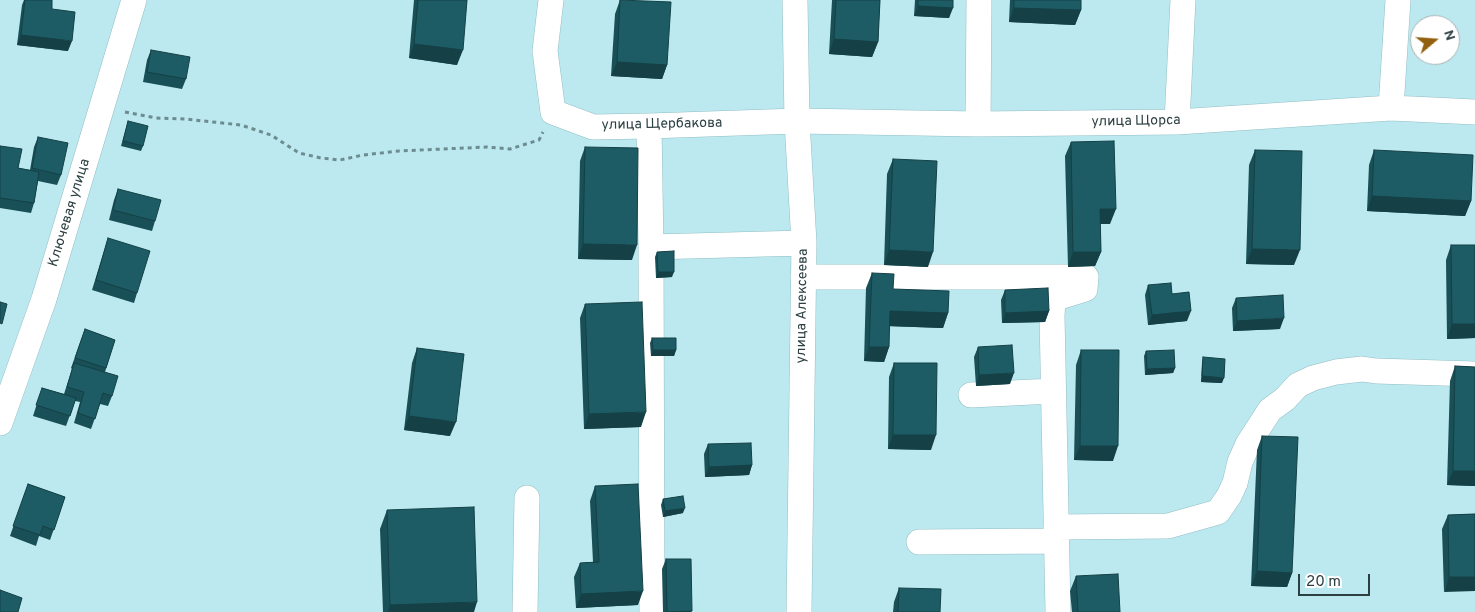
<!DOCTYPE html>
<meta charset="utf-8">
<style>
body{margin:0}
#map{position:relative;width:1475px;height:612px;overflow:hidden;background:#bbe9ef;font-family:Overpass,sans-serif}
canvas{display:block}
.north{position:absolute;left:1410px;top:15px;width:50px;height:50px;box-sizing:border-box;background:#fff;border:1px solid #abb2b3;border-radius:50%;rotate:72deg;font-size:14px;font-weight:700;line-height:20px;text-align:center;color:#2c3f41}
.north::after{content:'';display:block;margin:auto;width:18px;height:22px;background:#91610f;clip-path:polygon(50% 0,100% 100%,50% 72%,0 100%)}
.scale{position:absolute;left:1298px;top:574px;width:72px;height:22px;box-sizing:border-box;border:2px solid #2c3f41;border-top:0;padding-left:6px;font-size:15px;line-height:18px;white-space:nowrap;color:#2c3f41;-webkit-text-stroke:4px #fff;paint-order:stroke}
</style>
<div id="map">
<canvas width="1475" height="612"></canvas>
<div class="north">N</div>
<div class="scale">20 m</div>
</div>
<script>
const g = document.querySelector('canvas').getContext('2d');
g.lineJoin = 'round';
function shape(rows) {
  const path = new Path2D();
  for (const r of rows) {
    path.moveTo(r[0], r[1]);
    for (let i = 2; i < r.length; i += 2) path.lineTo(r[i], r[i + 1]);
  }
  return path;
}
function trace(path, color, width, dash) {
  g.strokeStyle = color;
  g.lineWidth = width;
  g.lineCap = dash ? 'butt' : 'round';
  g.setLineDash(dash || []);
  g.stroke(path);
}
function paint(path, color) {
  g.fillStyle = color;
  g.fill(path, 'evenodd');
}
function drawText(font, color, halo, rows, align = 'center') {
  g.font = font + ' Overpass,sans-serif';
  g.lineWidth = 5;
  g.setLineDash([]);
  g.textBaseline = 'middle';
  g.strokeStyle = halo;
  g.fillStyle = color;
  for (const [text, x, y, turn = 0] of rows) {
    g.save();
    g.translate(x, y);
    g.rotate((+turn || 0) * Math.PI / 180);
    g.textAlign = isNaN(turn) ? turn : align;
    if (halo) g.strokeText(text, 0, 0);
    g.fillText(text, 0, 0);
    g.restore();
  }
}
const minor = shape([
 [551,0,545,51,553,112,593,127,649,126,797,121,978,124,1177,122,1391,108,1475,112],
 [795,0,797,121,804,243,799,612],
 [1391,108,1398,0],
 [1177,122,1183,0],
 [978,124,979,0],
 [649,126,651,247,652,612],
 [651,247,804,243],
 [803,277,1086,277,1085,289,1059,297,1053,302,1052,315,1058,612],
 [971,395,1053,391],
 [0,423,44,299,134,0],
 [1056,527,1168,526,1218,512,1229,496,1235,483,1240,462,1248,444,1270,410,1285,399,1298,385,1313,378,1336,372,1362,369,1376,371,1475,374],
 [919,542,1056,541],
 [525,612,527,498]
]);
trace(minor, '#91bec4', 26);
trace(shape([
 [125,112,156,118,185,119,241,125,271,135,299,153,321,158,340,160,363,155,399,151,487,147,510,149,539,140,543,132]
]), '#6d8c90', 3, [4, 4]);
trace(minor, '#fff', 25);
paint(shape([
 [24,0,52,0,52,9,68,51,17,45,22,5],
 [414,0,467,0,457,65,409,58],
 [620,0,667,65,662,79,611,76,615,14],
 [832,0,880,0,878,42,872,57,829,54],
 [915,0,953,0,949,18,914,16],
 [1010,0,1081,0,1081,10,1075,25,1009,22],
 [151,50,186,79,182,89,143,82,147,60],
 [128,121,143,146,141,151,121,146],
 [38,137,61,175,57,185,38,181,34,203,31,213,0,208,0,146,18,168,30,170,34,147],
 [1071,142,1110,224,1100,224,1101,252,1095,266,1068,267,1065,156],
 [585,147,632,260,578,259,580,161],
 [1255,150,1294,265,1246,264,1249,165],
 [1374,150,1471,201,1465,216,1367,211,1369,165],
 [893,159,928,267,884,265,887,174],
 [118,189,155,221,152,231,109,220,114,200],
 [108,238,137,293,134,303,92,290],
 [1451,245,1475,338,1447,339,1446,260],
 [657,252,672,277,656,278,655,257],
 [872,273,893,289,948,313,943,328,889,326,889,347,884,362,864,361,866,288],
 [1148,285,1172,294,1187,321,1148,325,1145,295],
 [1005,290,1049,311,1045,322,1002,323,1001,300],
 [1236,298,1280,329,1233,331,1232,308],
 [585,304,641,427,584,429,580,318],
 [85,329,115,340,105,372,112,396,108,406,100,404,91,429,74,423,80,402,75,401,66,426,33,416,42,388,64,394,72,369,71,368],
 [652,338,676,350,674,356,651,356,650,343],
 [978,347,1010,384,976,386,974,357],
 [417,348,450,436,404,430,412,363],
 [1081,350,1113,461,1074,460,1076,365],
 [1146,351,1175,368,1173,373,1145,375,1144,356],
 [1203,357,1222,383,1201,382,1202,363],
 [894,363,931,450,888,449,889,377],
 [1455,366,1475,367,1475,486,1447,485,1450,381],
 [1262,436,1292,573,1287,587,1251,586,1257,450],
 [708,444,752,465,749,475,705,477,704,454],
 [28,484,65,497,50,540,39,536,36,546,10,536],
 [595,486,638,605,576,608,574,577,580,563,593,562,590,501],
 [663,499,683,513,663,517,661,505],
 [387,510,474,612,383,612,380,529],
 [1475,514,1444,592,1442,529,1448,515],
 [666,559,692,611,691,612,663,612,662,569],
 [1076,576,1120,612,1072,612,1070,591],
 [899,588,940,612,893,612,894,602]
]), '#194f56');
paint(shape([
 [918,6,953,8,949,18,914,16],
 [1014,8,1081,10,1075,25,1009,22],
 [21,35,72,41,68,51,17,45],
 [834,39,878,42,872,57,829,54],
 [414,44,463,50,457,65,409,58],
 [617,62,667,65,662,79,611,76],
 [1372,196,1471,201,1465,216,1367,211],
 [1100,209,1116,209,1110,224,1095,224],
 [583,244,637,245,632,260,578,259],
 [1252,249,1300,250,1294,265,1246,264],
 [889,250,933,252,928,267,884,265],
 [1073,252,1101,252,1095,266,1068,267],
 [658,272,674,272,672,277,656,278],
 [890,311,948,313,943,328,885,326],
 [1049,311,1045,322,1002,323,1005,313],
 [1191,311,1187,321,1148,325,1152,315],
 [1284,318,1280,329,1233,331,1237,321],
 [1452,324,1475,324,1475,338,1447,339],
 [869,347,889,347,884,362,864,361],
 [653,350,676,350,674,356,651,356],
 [1175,368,1173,373,1145,375,1147,369],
 [1014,373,1010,384,976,386,979,375],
 [1202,376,1224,378,1222,383,1201,382],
 [646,412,641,427,584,429,589,414],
 [409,416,456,422,450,436,404,430],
 [893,435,936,435,931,450,888,449],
 [1080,446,1118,446,1113,461,1074,460],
 [752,465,749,475,705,477,709,467],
 [1453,471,1475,471,1475,486,1447,485],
 [685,508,683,513,663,517,665,511],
 [1257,571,1292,573,1287,587,1251,586],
 [1449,577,1475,577,1475,591,1444,592],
 [643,591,638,605,576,608,581,594],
 [477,602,474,612,388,612,390,605]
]), '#144046');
const building = shape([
 [25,0,52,0,52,9,75,12,72,41,21,35,25,0],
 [418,0,467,0,463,50,414,44,418,0],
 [620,0,671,2,667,65,617,62,620,0],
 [836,0,880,0,878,42,834,39,836,0],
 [918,0,953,0,953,8,918,6,918,0],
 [1014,0,1081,0,1081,10,1014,8,1014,0],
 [151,50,190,57,186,79,147,72,151,50],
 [128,121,148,126,143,146,123,141,128,121],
 [38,137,68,143,61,175,32,168,38,137],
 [1114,141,1116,209,1100,209,1101,252,1073,252,1071,142,1114,141],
 [0,146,22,149,18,168,39,172,34,203,0,198,0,146],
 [585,147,638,148,637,245,583,244,585,147],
 [1255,150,1302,151,1300,250,1252,249,1255,150],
 [1374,150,1473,155,1471,201,1372,196,1374,150],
 [893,159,937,161,933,252,889,250,893,159],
 [118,189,161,200,155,221,113,210,118,189],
 [108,238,150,251,137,293,96,280,108,238],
 [1451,245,1475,245,1475,324,1452,324,1451,245],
 [674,251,674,272,658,272,657,252,674,251],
 [872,273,894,274,893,289,949,291,948,313,890,311,889,347,869,347,872,273],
 [1171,283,1172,294,1189,292,1191,311,1152,315,1148,285,1171,283],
 [1048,288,1049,311,1005,313,1005,290,1048,288],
 [1283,295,1284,318,1237,321,1236,298,1283,295],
 [0,302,7,304,2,324,0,323,0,302],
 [642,302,646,412,589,414,585,304,642,302],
 [85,329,115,340,106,368,75,358,85,329],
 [652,338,676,338,676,350,653,350,652,338],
 [1012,345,1014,373,979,375,978,347,1012,345],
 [417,348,464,354,456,422,409,416,417,348],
 [1081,350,1119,350,1118,446,1080,446,1081,350],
 [1174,350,1175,368,1147,369,1146,351,1174,350],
 [1203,357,1225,359,1224,378,1202,376,1203,357],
 [74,363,118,376,112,396,103,393,95,419,78,413,84,392,67,387,74,363],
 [894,363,937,363,936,435,893,435,894,363],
 [1455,366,1475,367,1475,471,1453,471,1455,366],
 [42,388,76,398,70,416,36,405,42,388],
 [1262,436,1298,437,1292,573,1257,571,1262,436],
 [751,443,752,465,709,467,708,444,751,443],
 [28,484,65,497,54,530,43,526,40,535,13,526,28,484],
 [638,484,643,591,581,594,580,563,599,562,595,486,638,484],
 [683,496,685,508,665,511,663,499,683,496],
 [474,507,477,602,390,605,387,510,474,507],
 [1475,514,1475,577,1449,577,1448,515,1475,514],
 [666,559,691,559,692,611,667,612,666,559],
 [1118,574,1120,612,1078,612,1076,576,1118,574],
 [899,588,941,589,940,612,898,612,899,588],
 [0,590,22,598,18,612,0,612,0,590]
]);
paint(building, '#1d5c64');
trace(building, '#144046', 1);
drawText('14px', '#2c3f41', '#fff', [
 ["улица Щорса",1136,122,-1],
 ["улица Щербакова",662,125,-1],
 ["Ключевая улица",70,213,-73],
 ["улица Алексеева",803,306,-89]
]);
</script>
